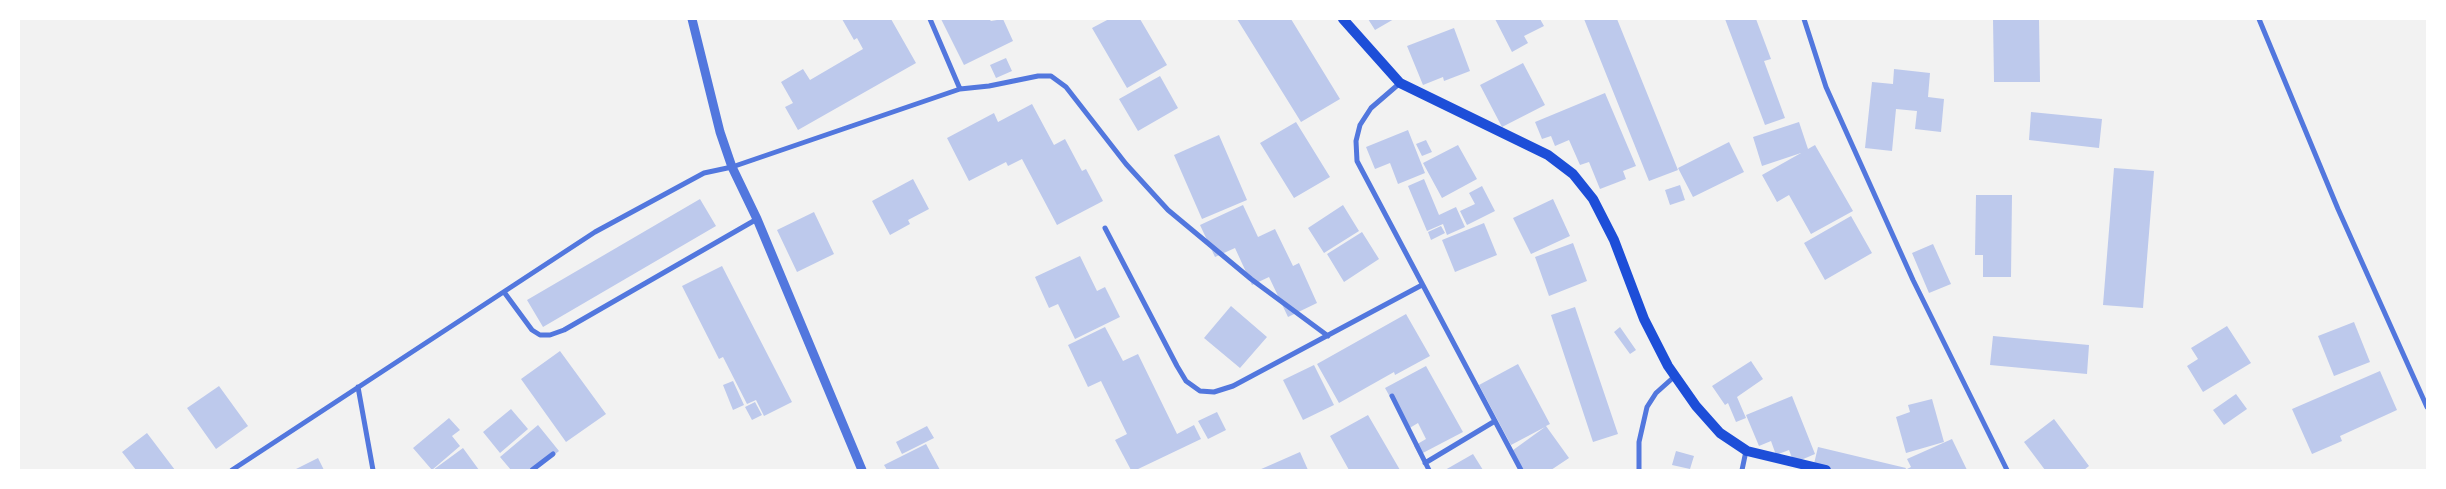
<!DOCTYPE html>
<style>
body{margin:0}
#map{position:relative;width:2446px;height:489px;overflow:hidden;background:#f2f2f2;font-family:"Space Grotesk",sans-serif}
canvas{display:block}
.frame{position:absolute;inset:0;border:20px solid #fff;pointer-events:none}
</style>
<div id="map">
<canvas width="2446" height="489"></canvas>
<div class="frame"></div>
</div>
<script>
const g = document.querySelector('canvas').getContext('2d');
g.lineJoin = 'round';
function paint(path, color) {
  g.fillStyle = color;
  g.fill(path, 'evenodd');
}
function shape(rows) {
  const path = new Path2D();
  for (const r of rows) {
    path.moveTo(r[0], r[1]);
    for (let i = 2; i < r.length; i += 2) path.lineTo(r[i], r[i + 1]);
  }
  return path;
}
function trace(path, color, width, dash) {
  g.strokeStyle = color;
  g.lineWidth = width;
  g.lineCap = dash ? 'butt' : 'round';
  g.setLineDash(dash || []);
  g.stroke(path);
}
paint(shape([
 [842,19,891,19,916,63,798,130,785,107,793,103,781,82,803,69,810,80,863,49,857,38,854,40],
 [941,19,989,19,991,21,1003,19,1013,41,964,65],
 [1109,19,1140,19,1167,65,1127,88,1092,28],
 [1237,19,1291,19,1340,99,1301,122],
 [1368,19,1394,19,1375,30],
 [1495,19,1540,19,1544,26,1524,36,1528,43,1512,52],
 [1584,19,1617,19,1678,170,1649,181],
 [1725,19,1756,19,1771,59,1764,61,1785,118,1765,125],
 [1993,19,2039,19,2040,82,1994,82],
 [1454,28,1470,71,1444,81,1443,77,1423,85,1407,46],
 [1006,58,1012,71,996,78,990,65],
 [1523,63,1545,105,1502,127,1480,85],
 [1894,69,1930,73,1928,97,1944,99,1941,132,1915,129,1917,111,1896,109,1892,151,1865,148,1872,82,1893,84],
 [1160,76,1178,108,1138,131,1119,99],
 [1605,93,1636,166,1623,171,1626,179,1600,189,1589,162,1580,165,1569,140,1555,146,1551,136,1542,139,1535,122],
 [1032,104,1054,145,1065,139,1082,171,1086,169,1103,201,1057,225,1022,159,1008,166,1006,162,969,181,947,138,994,113,998,122],
 [2031,112,2102,119,2099,148,2029,140],
 [1296,122,1330,177,1294,198,1260,143],
 [1799,122,1808,149,1815,145,1853,211,1811,234,1789,195,1777,202,1762,175,1801,153,1762,166,1753,137],
 [1408,130,1425,173,1398,184,1390,163,1375,169,1366,147],
 [1219,135,1247,200,1202,219,1174,155],
 [1426,140,1432,152,1422,156,1416,144],
 [1729,142,1744,172,1693,197,1678,168],
 [1458,145,1477,179,1442,198,1423,163],
 [2114,168,2154,171,2143,308,2103,305],
 [913,179,929,209,908,220,910,224,890,235,872,201],
 [1424,179,1439,215,1456,207,1465,227,1447,235,1443,224,1427,231,1408,186],
 [1680,185,1685,200,1670,205,1665,190],
 [1482,186,1495,211,1467,225,1460,211,1475,204,1469,193],
 [1976,195,2012,195,2011,277,1983,277,1983,255,1975,255],
 [700,199,716,226,543,327,527,300],
 [1553,199,1570,236,1531,254,1513,218],
 [1243,205,1258,237,1275,229,1293,266,1299,263,1317,303,1288,317,1269,277,1252,285,1235,248,1215,257,1200,225],
 [1343,205,1359,231,1324,253,1308,228],
 [814,212,834,254,797,272,777,230],
 [1851,216,1872,253,1825,280,1804,243],
 [1484,223,1497,255,1455,272,1442,240],
 [1441,226,1445,233,1431,240,1428,232],
 [1362,232,1379,259,1344,282,1327,254],
 [1573,243,1587,281,1549,296,1535,257],
 [1933,244,1951,284,1929,293,1912,253],
 [1080,256,1097,291,1105,287,1120,317,1075,339,1058,304,1049,308,1035,277],
 [722,266,792,402,764,416,756,400,747,404,723,357,719,359,682,286],
 [1231,306,1267,337,1240,368,1204,338],
 [1575,307,1618,434,1593,442,1551,315],
 [1406,314,1430,356,1395,375,1394,372,1339,403,1317,364],
 [2354,322,2370,362,2334,376,2318,336],
 [2227,326,2251,363,2203,392,2187,366,2198,359,2191,348],
 [1105,327,1123,361,1138,354,1177,434,1194,425,1201,439,1136,470,1131,470,1115,440,1127,434,1101,381,1088,387,1068,345],
 [1620,327,1636,350,1630,354,1614,332],
 [1993,336,2089,345,2087,374,1990,365],
 [560,351,606,414,566,442,521,379],
 [1751,361,1763,379,1737,397,1746,418,1736,422,1728,403,1725,405,1712,386],
 [1518,364,1550,424,1546,426,1569,458,1551,470,1521,470,1509,453,1545,427,1511,445,1479,385],
 [1314,365,1334,405,1303,420,1283,380],
 [1426,366,1463,432,1419,455,1414,446,1426,439,1418,423,1408,429,1385,388],
 [2380,371,2397,410,2340,436,2342,441,2312,454,2292,409],
 [733,381,744,405,733,410,723,385],
 [219,386,248,426,216,449,187,408],
 [2236,394,2247,409,2224,425,2213,410],
 [1792,396,1815,454,1794,463,1789,450,1776,455,1771,441,1759,446,1746,415],
 [1932,399,1944,442,1906,453,1896,417,1910,412,1908,405],
 [755,402,762,415,752,420,745,407],
 [511,409,528,429,500,453,483,432],
 [1217,412,1226,430,1208,439,1198,421],
 [1368,415,1400,470,1349,470,1330,436],
 [449,418,460,430,452,436,460,446,432,470,413,448],
 [2054,419,2089,466,2084,470,2045,470,2024,442],
 [538,425,559,451,536,470,511,470,500,457],
 [927,426,934,438,902,454,896,442],
 [147,433,175,470,136,470,122,452],
 [1952,439,1967,470,1824,470,1813,468,1818,447,1906,468,1905,470,1911,467,1907,459],
 [926,444,940,470,887,470,884,465],
 [463,448,479,470,433,470],
 [1676,451,1694,456,1690,469,1672,465],
 [1300,452,1308,470,1259,470],
 [1473,454,1483,470,1445,470],
 [318,458,324,470,294,470]
]), '#bdc9ec');
trace(shape([
 [930,19,960,89],
 [1804,19,1826,87,1913,280,2007,470],
 [2259,19,2338,209,2427,407],
 [1400,83,1371,108,1360,125,1356,141,1357,161,1521,470],
 [1105,228,1177,366,1186,381,1200,391,1214,392,1233,386,1422,285],
 [504,292,532,330,540,335,550,335,564,330,757,219],
 [358,387,373,470],
 [1392,396,1429,470],
 [1425,463,1495,421],
 [232,470,595,232,704,173,732,167,960,89,989,86,1038,76,1051,76,1066,87,1126,164,1168,210,1251,279,1328,336],
 [532,470,553,454],
 [1639,470,1639,442,1647,407,1656,393,1675,376],
 [1742,470,1746,451]
]), '#5277de', 5);
trace(shape([
 [692,19,720,132,732,167,757,219,862,470]
]), '#5277de', 9);
trace(shape([
 [1343,19,1400,83,1548,155,1573,174,1593,199,1614,240,1644,319,1668,366,1696,406,1720,433,1747,451,1826,470]
]), '#1d4ed8', 10);
</script>
